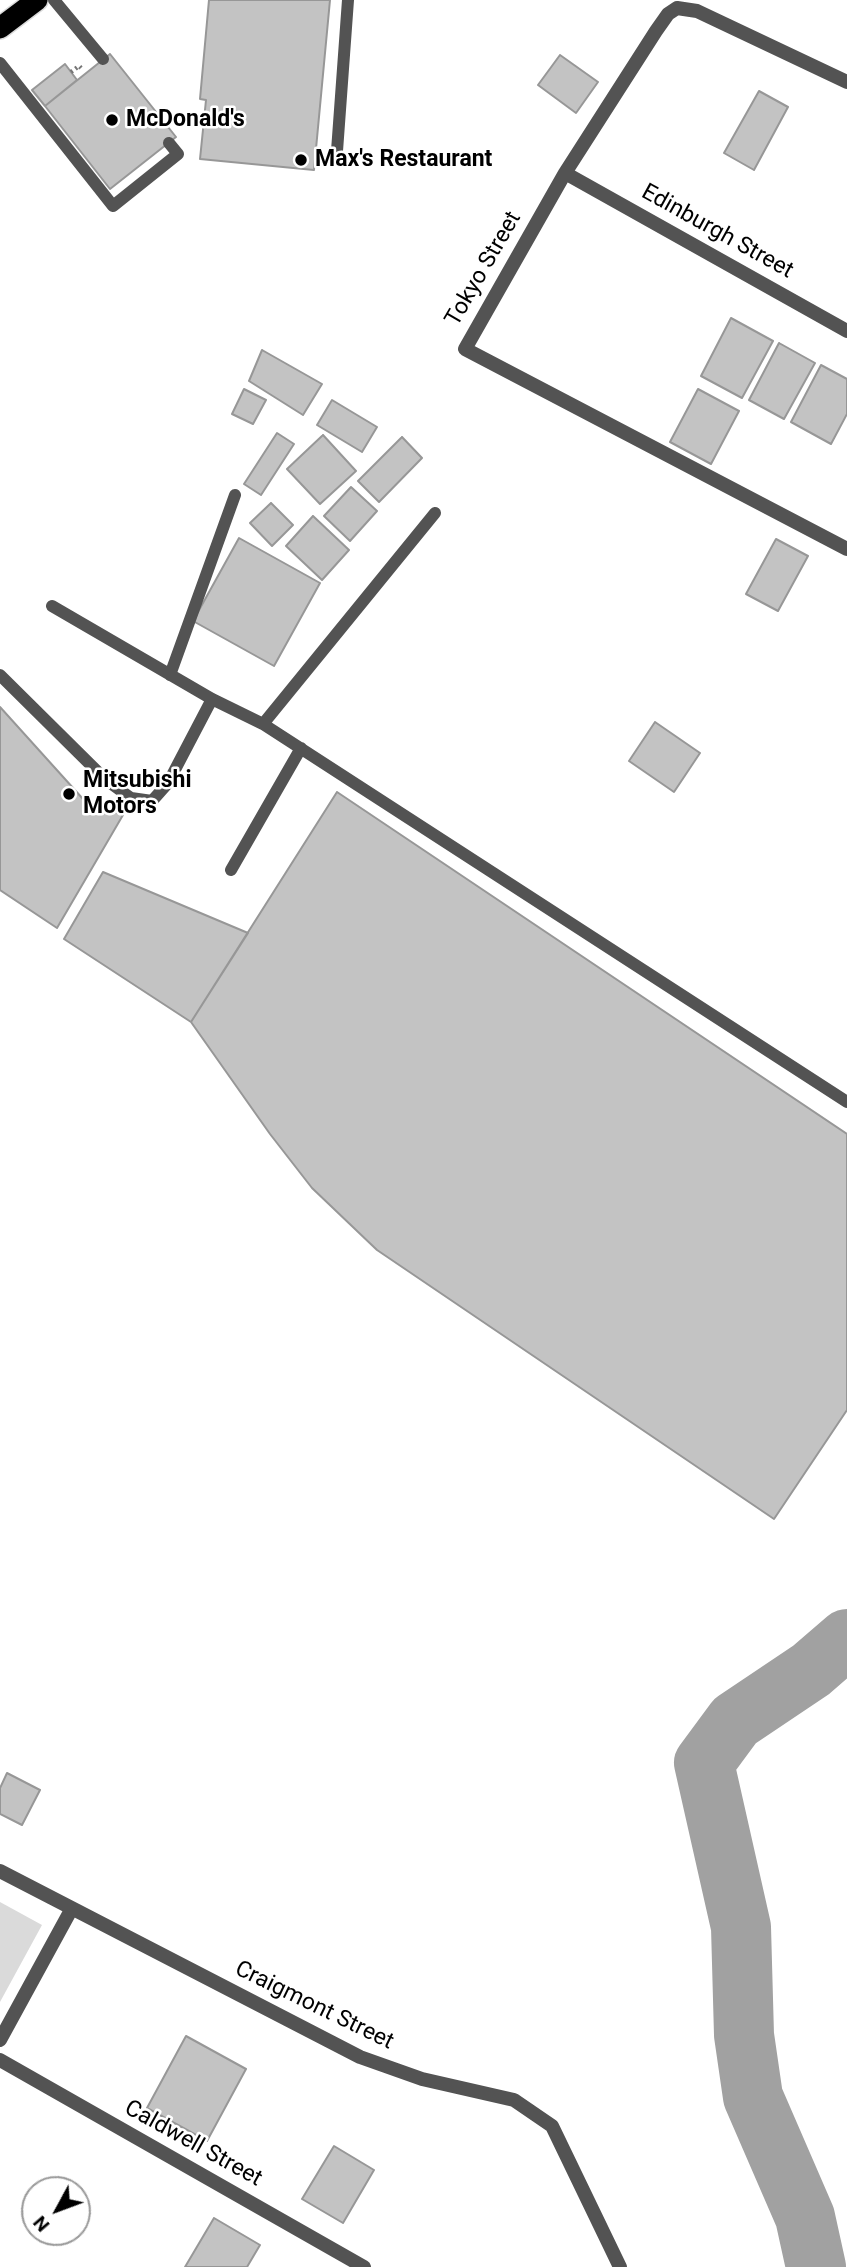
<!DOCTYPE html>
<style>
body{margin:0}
#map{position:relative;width:847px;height:2267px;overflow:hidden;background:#fff;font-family:Roboto,sans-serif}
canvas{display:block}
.north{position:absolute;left:21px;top:2176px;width:70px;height:70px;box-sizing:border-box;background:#fff;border:2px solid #999;border-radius:50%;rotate:229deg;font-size:19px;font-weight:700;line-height:28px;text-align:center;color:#000}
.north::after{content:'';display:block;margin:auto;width:24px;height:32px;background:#000;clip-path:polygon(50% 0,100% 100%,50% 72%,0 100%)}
</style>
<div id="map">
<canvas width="847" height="2267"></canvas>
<div class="north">N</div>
</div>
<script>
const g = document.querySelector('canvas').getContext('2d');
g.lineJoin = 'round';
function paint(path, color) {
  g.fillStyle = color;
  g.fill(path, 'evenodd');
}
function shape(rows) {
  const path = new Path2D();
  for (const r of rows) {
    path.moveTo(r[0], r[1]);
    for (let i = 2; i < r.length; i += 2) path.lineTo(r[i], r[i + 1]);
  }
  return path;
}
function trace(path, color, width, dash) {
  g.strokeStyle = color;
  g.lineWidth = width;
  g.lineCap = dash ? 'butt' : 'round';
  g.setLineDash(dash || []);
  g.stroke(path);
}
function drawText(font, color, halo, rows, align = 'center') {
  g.font = font + ' Roboto,sans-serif';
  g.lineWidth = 5;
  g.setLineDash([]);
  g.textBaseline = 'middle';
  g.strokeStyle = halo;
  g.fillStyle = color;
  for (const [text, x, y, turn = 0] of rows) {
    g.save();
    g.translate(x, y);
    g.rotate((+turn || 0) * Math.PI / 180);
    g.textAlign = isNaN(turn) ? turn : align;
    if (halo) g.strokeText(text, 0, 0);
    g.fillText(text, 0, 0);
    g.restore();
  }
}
paint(shape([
 [0,1902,42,1925,0,2002]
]), '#dadada');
trace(shape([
 [816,2267,805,2217,753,2097,744,2035,741,1927,704,1763,735,1721,811,1670,847,1639]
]), '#a1a1a1', 60);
const building = shape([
 [209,0,330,0,314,170,200,159,206,100,200,99,209,0],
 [110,54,176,137,110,189,45,106,110,54],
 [560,55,598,82,576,113,538,85,560,55],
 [65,64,77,80,45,106,32,90,65,64],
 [759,91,788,107,754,170,724,153,759,91],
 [731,318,773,341,742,398,701,376,731,318],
 [779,343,815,363,784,419,749,400,779,343],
 [262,350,322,384,303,415,249,381,262,350],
 [821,365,847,379,847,414,831,444,791,422,821,365],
 [244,389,266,400,253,424,232,414,244,389],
 [698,389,739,411,711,464,670,442,698,389],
 [332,400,377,427,362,452,317,425,332,400],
 [277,433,294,444,261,495,244,484,277,433],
 [323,435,356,471,320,504,287,469,323,435],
 [402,437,422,458,379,502,358,481,402,437],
 [351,487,377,511,350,541,324,516,351,487],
 [271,503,293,525,272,546,250,523,271,503],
 [313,516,349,550,322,580,286,546,313,516],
 [239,538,320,583,274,666,193,621,239,538],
 [776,539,808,556,778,611,746,594,776,539],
 [0,707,83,799,123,815,57,928,0,890,0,707],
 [655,722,700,753,674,792,629,761,655,722],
 [337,792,847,1134,847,1410,774,1519,377,1250,312,1188,270,1134,191,1022,337,792],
 [103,872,248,933,191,1022,64,939,103,872],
 [7,1773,40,1790,22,1825,0,1814,0,1788,7,1773],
 [186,2036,246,2069,207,2141,147,2108,186,2036],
 [334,2146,374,2170,343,2223,302,2199,334,2146],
 [214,2218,260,2245,247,2267,185,2267,214,2218]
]);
paint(building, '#c3c3c3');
trace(building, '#979797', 2);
const highway = shape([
 [0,28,37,0]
]);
trace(highway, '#dbdbdb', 24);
trace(shape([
 [71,72,79,66,81,68]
]), '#757575', 4.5, [2, 3.5]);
trace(shape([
 [54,0,103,59],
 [0,63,113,206,178,154,169,143],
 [337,151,348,0],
 [52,606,212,699,263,724,847,1102],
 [0,675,106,780,131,798,152,801,168,783,212,699],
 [170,675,235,495],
 [263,724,435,513],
 [231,870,301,748]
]), '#535353', 12);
trace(shape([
 [847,82,697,11,677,8,668,14,656,31,565,173,465,349,847,549],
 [565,173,847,331],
 [0,1871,360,2057,422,2079,514,2100,552,2126,620,2267],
 [0,2040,71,1910],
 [0,2060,364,2267]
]), '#535353', 14);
trace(highway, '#000', 21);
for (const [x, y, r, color] of [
 [112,120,7,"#000"],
 [301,160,7,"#000"],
 [69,794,7,"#000"]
]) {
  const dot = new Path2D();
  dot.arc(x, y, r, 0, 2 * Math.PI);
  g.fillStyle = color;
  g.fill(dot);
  trace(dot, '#fff', 2.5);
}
drawText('bold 23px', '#000', '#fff', [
 ["McDonald's",126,120],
 ["Max's Restaurant",315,160],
 ["Mitsubishi",83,781],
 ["Motors",83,807]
], 'left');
drawText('23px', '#000', '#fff', [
 ["Edinburgh Street",717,232,29],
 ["Tokyo Street",484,269,-60],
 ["Craigmont Street",314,2006,26],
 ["Caldwell Street",193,2144,29]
]);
</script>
